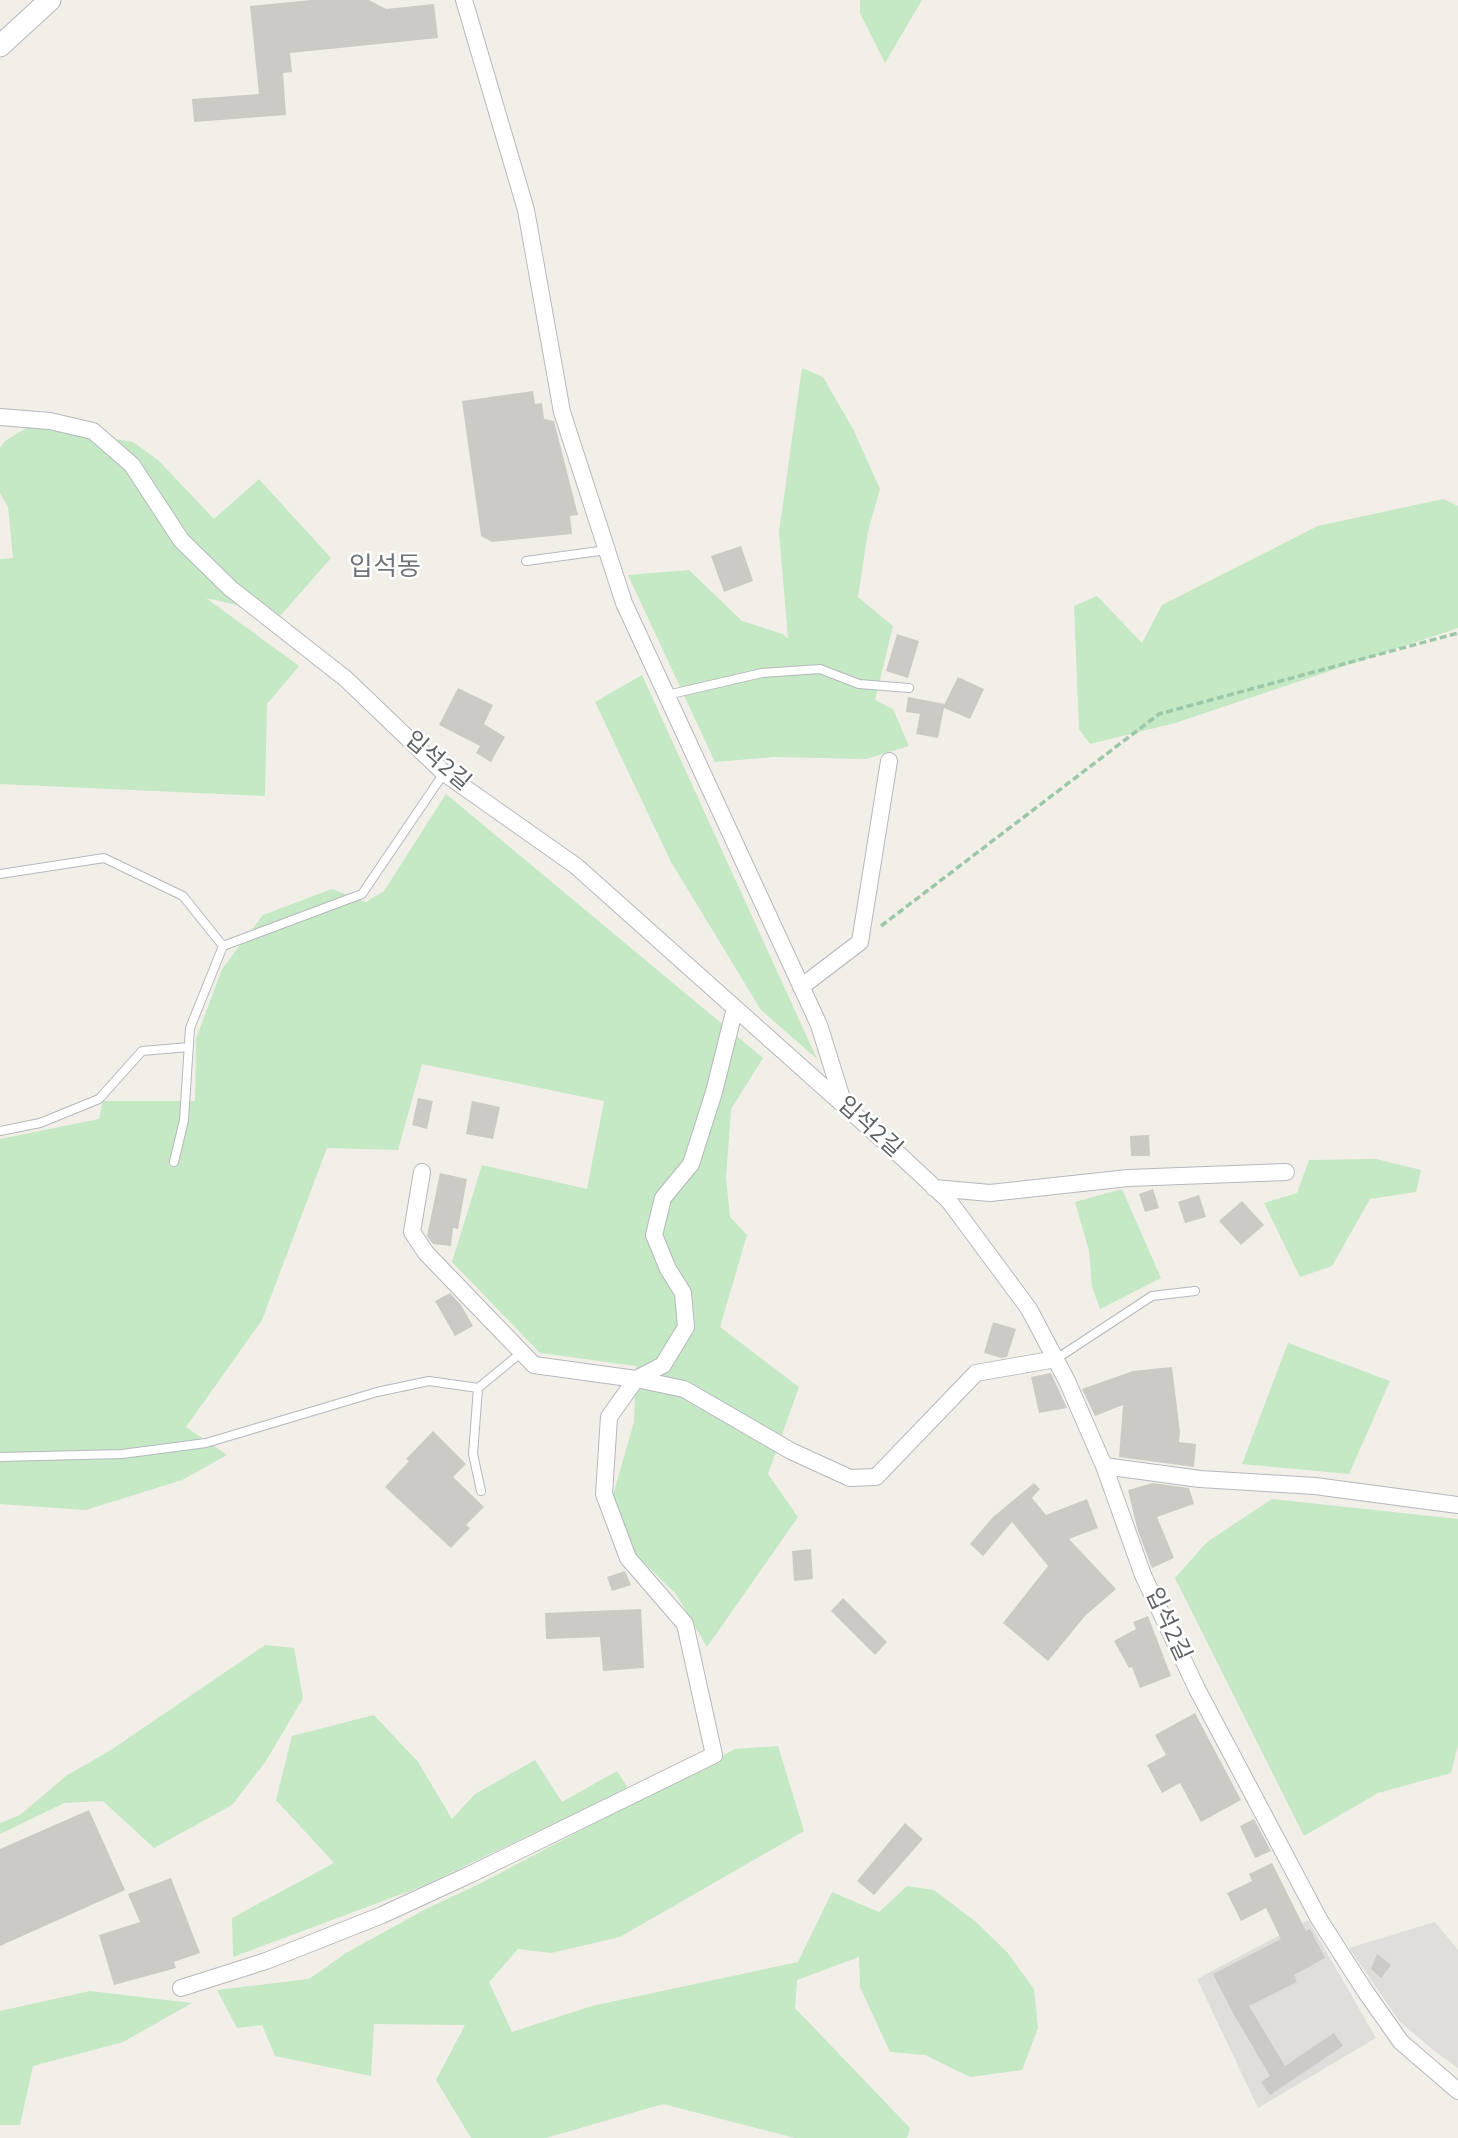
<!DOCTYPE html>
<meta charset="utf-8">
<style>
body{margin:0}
canvas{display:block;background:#f1efe8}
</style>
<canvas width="1458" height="2138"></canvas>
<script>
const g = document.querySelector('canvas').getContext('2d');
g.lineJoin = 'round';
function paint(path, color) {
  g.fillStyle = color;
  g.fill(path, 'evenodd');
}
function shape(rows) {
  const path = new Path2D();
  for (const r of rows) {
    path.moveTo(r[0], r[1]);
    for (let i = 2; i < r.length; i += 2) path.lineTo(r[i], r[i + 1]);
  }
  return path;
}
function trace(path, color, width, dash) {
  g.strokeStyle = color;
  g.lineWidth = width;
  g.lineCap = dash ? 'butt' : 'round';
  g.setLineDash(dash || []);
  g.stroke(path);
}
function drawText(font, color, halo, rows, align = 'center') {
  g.font = font + ' "Nunito Sans","Noto Sans KR",sans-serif';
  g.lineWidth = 5;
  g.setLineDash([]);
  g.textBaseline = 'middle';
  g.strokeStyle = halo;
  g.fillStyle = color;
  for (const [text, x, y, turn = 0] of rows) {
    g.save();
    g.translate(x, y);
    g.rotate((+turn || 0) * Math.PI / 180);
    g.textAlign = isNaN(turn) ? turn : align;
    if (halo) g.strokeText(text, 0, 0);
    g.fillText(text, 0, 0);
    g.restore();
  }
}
paint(shape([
 [1308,1920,1376,2038,1258,2108,1197,1979],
 [1435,1922,1458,1950,1458,2068,1437,2053,1400,2022,1349,1948]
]), '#e0deda');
paint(shape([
 [860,0,922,0,885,63,860,13],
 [802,368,823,377,854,431,880,489,868,531,858,597,893,626,875,700,893,709,909,746,866,759,774,757,715,762,628,575,689,570,742,621,783,634,788,639,779,532],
 [31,425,133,442,159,461,214,519,259,479,331,558,281,615,206,598,299,666,267,704,265,796,0,784,0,559,13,558,8,507,0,493,0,448,5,441],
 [1443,499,1458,506,1458,628,1175,723,1090,744,1079,729,1074,606,1097,596,1142,643,1162,605,1318,526],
 [642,675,817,1059,761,1010,671,862,595,702],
 [446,794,763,1058,731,1109,726,1178,730,1217,747,1235,720,1327,799,1387,768,1474,798,1517,707,1647,676,1594,630,1549,613,1495,634,1422,636,1366,540,1353,452,1262,482,1165,587,1189,604,1101,422,1064,398,1150,327,1148,262,1320,186,1427,227,1455,182,1480,86,1510,0,1504,0,1139,99,1119,103,1101,195,1101,196,1039,222,969,263,915,332,889,366,902,384,891],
 [1376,1159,1421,1170,1416,1192,1370,1199,1332,1266,1300,1277,1264,1203,1297,1193,1309,1160],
 [1122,1189,1161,1278,1100,1309,1092,1287,1089,1251,1075,1202],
 [1288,1343,1390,1381,1349,1474,1242,1464],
 [1272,1499,1458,1519,1458,1745,1451,1773,1378,1793,1304,1836,1175,1578,1207,1542],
 [265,1645,294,1648,303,1698,266,1761,232,1805,154,1848,103,1801,64,1803,0,1834,0,1823,20,1815,66,1776,111,1750],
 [374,1715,418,1762,452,1819,475,1794,535,1760,562,1802,617,1771,628,1788,423,1886,233,1957,232,1918,334,1863,276,1800,292,1736],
 [778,1746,804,1831,620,1937,551,1953,518,1949,489,1982,512,2032,592,2006,798,1962,832,1892,879,1912,907,1886,934,1890,976,1922,1007,1952,1034,1989,1038,2028,1022,2070,970,2077,925,2055,890,2052,860,1987,859,1957,797,1980,795,2008,910,2128,907,2138,795,2138,663,2104,546,2138,471,2138,436,2080,465,2025,374,2024,371,2076,275,2056,262,2025,237,2028,217,1990,309,1979,346,1953,424,1910,485,1881,735,1749],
 [90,1991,192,2003,123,2042,33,2066,20,2125,0,2125,0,2011]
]), '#c5e8c5');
paint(shape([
 [311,0,369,0,386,9,434,4,438,38,290,53,292,72,283,73,286,115,194,122,192,99,259,94,250,6],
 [533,391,535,404,542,403,544,419,554,421,578,515,570,516,572,534,492,542,481,536,462,401],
 [741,546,753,581,724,592,711,556],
 [897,634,919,641,908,678,886,671],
 [958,677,984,689,970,719,944,708,938,738,916,734,920,714,906,712,908,697,945,704,944,705],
 [458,688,493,705,484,724,505,737,491,762,476,753,480,746,439,725],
 [418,1098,433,1101,427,1129,412,1125],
 [472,1101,500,1107,493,1139,466,1134],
 [1149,1135,1150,1156,1131,1156,1130,1136],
 [440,1173,467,1179,458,1229,453,1228,451,1246,433,1244,427,1236],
 [1153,1189,1159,1208,1145,1212,1139,1194],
 [1199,1195,1206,1217,1185,1223,1178,1202],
 [1242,1201,1264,1225,1241,1245,1219,1221],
 [450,1293,461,1305,473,1326,455,1336,435,1301],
 [993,1322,1016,1329,1007,1357,1002,1358,984,1353],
 [1172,1367,1180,1432,1179,1442,1196,1444,1194,1467,1119,1457,1123,1405,1095,1416,1082,1389,1133,1371],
 [1051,1373,1067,1408,1039,1413,1031,1377],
 [433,1431,466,1464,453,1477,484,1507,466,1525,470,1528,451,1548,385,1487,409,1461,406,1459],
 [1034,1483,1040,1489,1032,1498,1046,1515,1087,1499,1098,1528,1069,1539,1116,1589,1085,1616,1048,1661,1003,1623,1048,1566,1012,1522,983,1556,970,1544,993,1517],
 [1153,1483,1189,1488,1194,1504,1157,1517,1174,1558,1152,1568,1137,1528,1128,1490],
 [811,1549,813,1579,794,1581,792,1551],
 [625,1571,631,1585,612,1591,607,1577],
 [843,1598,887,1642,875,1655,831,1611],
 [641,1609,644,1668,603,1671,600,1637,546,1639,545,1613],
 [1148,1616,1171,1676,1140,1688,1132,1667,1129,1668,1114,1641,1136,1629,1133,1622],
 [1195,1713,1241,1800,1201,1822,1180,1783,1162,1793,1147,1765,1166,1755,1155,1735],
 [89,1810,125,1890,0,1946,0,1849],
 [1254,1819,1271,1851,1255,1858,1240,1826],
 [905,1823,923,1839,874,1895,857,1881],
 [1272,1863,1306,1931,1310,1929,1325,1958,1294,1975,1297,1982,1249,2006,1285,2066,1334,2033,1343,2046,1270,2095,1261,2082,1270,2076,1233,2013,1213,1974,1281,1939,1266,1908,1241,1921,1227,1893,1252,1881,1249,1874],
 [171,1878,200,1953,174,1962,176,1968,114,1985,99,1935,140,1922,128,1894],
 [1377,1954,1391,1965,1381,1978,1371,1969]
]), '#cccac5');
const lane = shape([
 [526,561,607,550],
 [667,695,762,673,820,669,859,684,909,688],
 [0,874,104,858,183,896,223,946],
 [0,1131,40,1123,99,1099,142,1051,189,1047],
 [174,1162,184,1120,190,1028,223,946,362,894,444,773],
 [1056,1359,1152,1296,1195,1291],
 [0,1457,122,1454,206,1443,377,1392,429,1381,478,1388],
 [481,1491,473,1454,478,1388,522,1352]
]);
const street = shape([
 [464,0,526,210,562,412,624,603,819,1025,844,1105],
 [0,417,50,421,93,431,132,465,181,540,230,588,346,679,444,773,576,866,903,1158,949,1201,1029,1309,1067,1381,1104,1466,1143,1575,1197,1689,1319,1919,1365,1991,1401,2042,1458,2091],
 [801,987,860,942,889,761],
 [422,1172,412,1232,426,1253,534,1365,636,1379,684,1389,791,1451,850,1478,876,1477,976,1373,1056,1359],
 [934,1188,990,1193,1128,1178,1286,1172],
 [1104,1466,1200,1479,1315,1486,1458,1505],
 [181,1988,266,1961,382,1915,471,1874,714,1755,685,1624,628,1558,604,1494,609,1417,636,1379,663,1365,686,1327,683,1293,668,1269,654,1235,663,1198,691,1164,714,1092,735,1008]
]);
const secondary = shape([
 [0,46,50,0]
]);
trace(lane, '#b5b8bc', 10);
trace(street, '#b5b8bc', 18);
trace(secondary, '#b6babf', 23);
trace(shape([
 [881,926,1159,714,1458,633]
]), '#9cc7a9', 3.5, [7, 3.5]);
trace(lane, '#fff', 8);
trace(street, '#fff', 16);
trace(secondary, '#fff', 21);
drawText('23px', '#5f6368', '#fff', [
 ["입석2길",437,762,40],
 ["입석2길",869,1128,42],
 ["입석2길",1167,1625,65]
]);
drawText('26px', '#70757a', '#fff', [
 ["입석동",385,569]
]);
</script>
